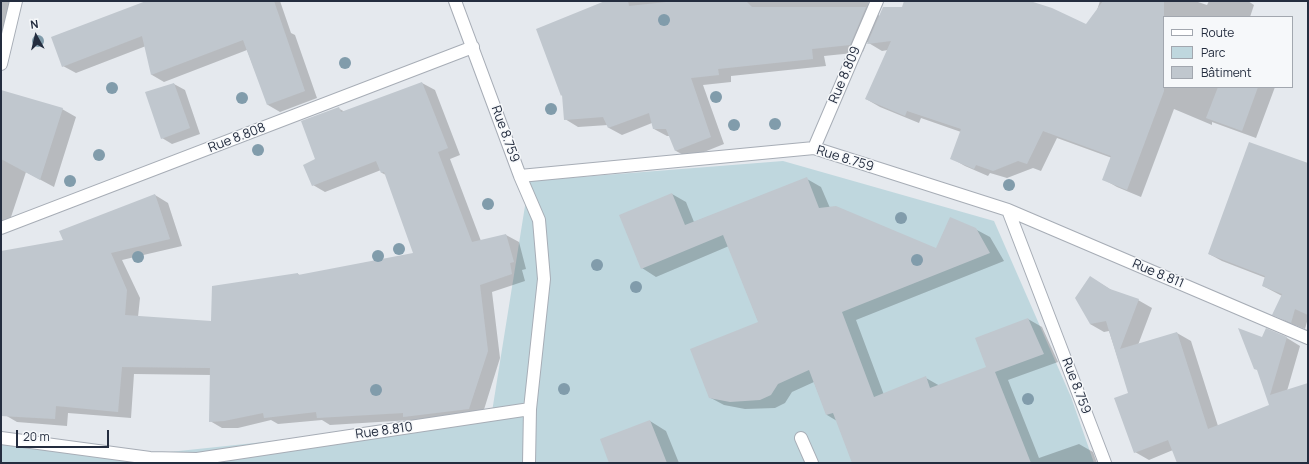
<!DOCTYPE html>
<meta charset="utf-8">
<style>
body{margin:0}
#map{position:relative;width:1309px;height:464px;overflow:hidden;background:#e5e9ee;font-family:Manrope,sans-serif}
canvas{display:block}
.frame{position:absolute;inset:0;border:2px solid #242d3f;pointer-events:none}
.legend{position:absolute;left:1163px;top:16px;width:130px;height:72px;box-sizing:border-box;background:#f6f8fa;border:1px solid #a2a7af;margin:0;padding:5px 7px;list-style:none;font-size:12px;color:#242d3f}
.legend li{display:flex;align-items:center;gap:8px;height:20px}
.legend b{width:20px;border:1px solid #a2a7af}
.north{position:absolute;left:16px;top:16px;width:40px;height:40px;-webkit-text-stroke:3px #f6f8fa;paint-order:stroke;rotate:352deg;font-size:11px;font-weight:700;line-height:16px;text-align:center;color:#242d3f}
.north::after{content:'';display:block;margin:auto;width:14px;height:18px;background:#242d3f;clip-path:polygon(50% 0,100% 100%,50% 72%,0 100%)}
.scale{position:absolute;left:16px;top:430px;width:93px;height:18px;box-sizing:border-box;border:2px solid #242d3f;border-top:0;padding-left:5px;font-size:12px;line-height:14px;white-space:nowrap;color:#242d3f;-webkit-text-stroke:3px #f6f8fa;paint-order:stroke}
</style>
<div id="map">
<canvas width="1309" height="464"></canvas>
<div class="frame"></div>
<ul class="legend">
<li><b style="height:5px;background:#fff"></b>Route</li>
<li><b style="height:11px;background:#bfd7de"></b>Parc</li>
<li><b style="height:11px;background:#c0c7ce"></b>Bâtiment</li>
</ul>
<div class="north">N</div>
<div class="scale">20 m</div>
</div>
<script>
const g = document.querySelector('canvas').getContext('2d');
g.lineJoin = 'round';
function paint(path, color) {
  g.fillStyle = color;
  g.fill(path, 'evenodd');
}
function shape(rows) {
  const path = new Path2D();
  for (const r of rows) {
    path.moveTo(r[0], r[1]);
    for (let i = 2; i < r.length; i += 2) path.lineTo(r[i], r[i + 1]);
  }
  return path;
}
function trace(path, color, width, dash) {
  g.strokeStyle = color;
  g.lineWidth = width;
  g.lineCap = dash ? 'butt' : 'round';
  g.setLineDash(dash || []);
  g.stroke(path);
}
function drawText(font, color, halo, rows, align = 'center') {
  g.font = font + ' Manrope,sans-serif';
  g.lineWidth = 3;
  g.setLineDash([]);
  g.textBaseline = 'middle';
  g.strokeStyle = halo;
  g.fillStyle = color;
  for (const [text, x, y, turn = 0] of rows) {
    g.save();
    g.translate(x, y);
    g.rotate((+turn || 0) * Math.PI / 180);
    g.textAlign = isNaN(turn) ? turn : align;
    if (halo) g.strokeText(text, 0, 0);
    g.fillText(text, 0, 0);
    g.restore();
  }
}
paint(shape([
 [783,161,994,221,1071,397,1094,463,1,463,1,442,141,455,491,418,529,181]
]), '#bfd7de');
paint(shape([
 [1,1,19,1,16,24,1,71],
 [149,1,280,1,291,33,295,35,317,98,280,112,268,105,247,50,164,82,152,75,146,46,76,73,63,66],
 [608,1,869,1,868,9,880,16,903,8,905,1,1027,1,1091,28,1100,1,1195,1,1207,5,1209,1,1248,1,1254,5,1250,17,1164,17,1164,87,1275,87,1256,138,1212,122,1212,125,1174,109,1141,197,1117,187,1103,179,1112,158,1057,138,1041,171,1033,168,1007,178,990,173,988,176,965,166,951,158,961,132,921,118,919,123,880,107,866,99,888,50,882,51,867,42,863,52,824,56,826,66,731,76,731,82,703,85,724,144,689,158,676,151,670,136,667,136,654,129,652,123,622,135,609,128,608,125,578,127,565,119,563,96,562,95],
 [422,83,435,90,460,155,450,159,481,241,506,235,519,242,526,269,522,270,525,281,492,292,500,358,482,416,417,423,411,420,330,425,322,420,278,424,271,420,238,428,222,428,210,421,211,375,134,374,131,418,68,413,67,426,17,422,5,415,1,401,1,252,64,241,155,195,168,203,182,246,122,260,140,298,138,317,212,323,298,274,301,276,415,254,386,175,382,173,381,170,325,192,313,185,317,159,338,108,345,112],
 [174,84,185,90,200,134,172,144,162,138],
 [1,91,62,109,76,117,54,187,26,172,7,229,1,227],
 [1308,164,1308,318,1305,329,1287,322,1274,314,1282,296,1263,286,1266,278,1222,261,1209,254],
 [807,179,821,187,830,208,937,249,975,229,990,237,1004,261,856,320,884,395,926,378,940,386,987,368,1028,319,1042,327,1058,362,1008,380,1039,458,1079,444,1093,452,1097,463,853,463,837,421,827,415,814,382,792,392,785,403,775,408,745,409,724,405,709,397,759,323,729,246,656,277,642,268,672,194,686,202,694,222],
 [1090,277,1113,291,1138,300,1152,308,1138,345,1177,333,1191,341,1218,426,1270,406,1263,338,1287,338,1300,346,1287,391,1308,384,1308,463,1178,463,1173,450,1149,460,1135,452,1129,393,1109,331,1104,332,1090,324],
 [650,421,666,431,679,463,610,463]
]), '#0003');
paint(shape([
 [146,1,274,1,305,91,267,105,243,40,151,75,142,36,62,67,51,37],
 [605,1,628,1,629,6,676,1,746,1,752,7,866,7,850,45,812,49,813,59,718,69,719,75,691,78,711,137,675,151,666,129,653,129,649,113,608,128,603,117,564,120,562,95,561,96,536,29],
 [904,1,1030,1,1052,8,1086,24,1103,1,1164,1,1164,91,1127,190,1102,180,1111,156,1043,131,1027,164,1018,161,993,171,976,165,974,169,950,159,961,129,907,111,905,116,865,99,891,41,867,44,883,7,902,7],
 [422,82,448,148,438,152,472,242,506,234,514,262,510,263,512,274,480,285,488,351,469,409,403,417,403,413,317,418,316,412,264,418,263,413,224,421,209,422,210,368,122,367,118,412,56,406,55,419,1,416,1,251,63,240,59,231,155,194,170,239,111,253,127,290,125,315,211,321,212,286,298,273,298,275,413,253,384,172,381,173,376,161,312,186,303,165,315,159,301,121,339,107,341,112],
 [174,83,190,128,161,139,145,92],
 [1218,87,1258,87,1242,131,1206,118],
 [1,90,63,108,40,180,1,159],
 [1249,142,1308,163,1308,315,1295,309,1291,323,1272,315,1282,294,1262,286,1265,276,1208,254],
 [807,177,819,208,836,206,936,248,950,217,976,228,990,253,842,312,874,397,926,376,930,388,986,367,975,338,1028,318,1044,354,995,372,1031,463,852,463,833,413,826,415,809,370,778,384,771,395,760,400,730,402,709,398,690,349,758,322,723,235,641,269,619,215,672,193,685,225],
 [1090,276,1110,289,1139,299,1120,349,1177,332,1208,429,1269,405,1257,370,1254,369,1238,328,1262,337,1266,328,1287,337,1270,395,1308,383,1308,463,1177,463,1168,440,1134,453,1114,398,1128,393,1106,321,1090,324,1075,298],
 [650,420,667,463,609,463,600,439]
]), '#c0c7ce');
const minor = shape([
 [455,1,520,176,814,148,1008,210,1105,463],
 [1,64,16,1],
 [814,148,877,1],
 [1008,210,1308,338],
 [1,228,473,47],
 [1,438,150,458,197,459,530,409,544,279,539,220,520,176],
 [801,438,812,463],
 [529,463,530,409]
]);
trace(minor, '#a7adb6', 14);
trace(minor, '#fff', 12);
g.fillStyle = '#819cab';
for (const [x, y] of [
 [664,20],
 [38,41],
 [345,63],
 [112,88],
 [716,97],
 [242,98],
 [551,109],
 [775,124],
 [734,125],
 [258,150],
 [99,155],
 [70,181],
 [1009,185],
 [488,204],
 [901,218],
 [399,249],
 [378,256],
 [138,257],
 [917,260],
 [597,265],
 [636,287],
 [564,389],
 [376,390],
 [1028,399]
]) {
  g.beginPath();
  g.arc(x, y, 6, 0, 2 * Math.PI);
  g.fill();
}
drawText('13px', '#242d3f', '#f6f8fa', [
 ["Rue 8.809",845,75,-67],
 ["Rue 8.759",505,134,70],
 ["Rue 8.808",237,138,-21],
 ["Rue 8.759",845,159,17],
 ["Rue 8.811",1158,274,23],
 ["Rue 8.759",1076,386,69],
 ["Rue 8.810",384,431,-8]
]);
</script>
